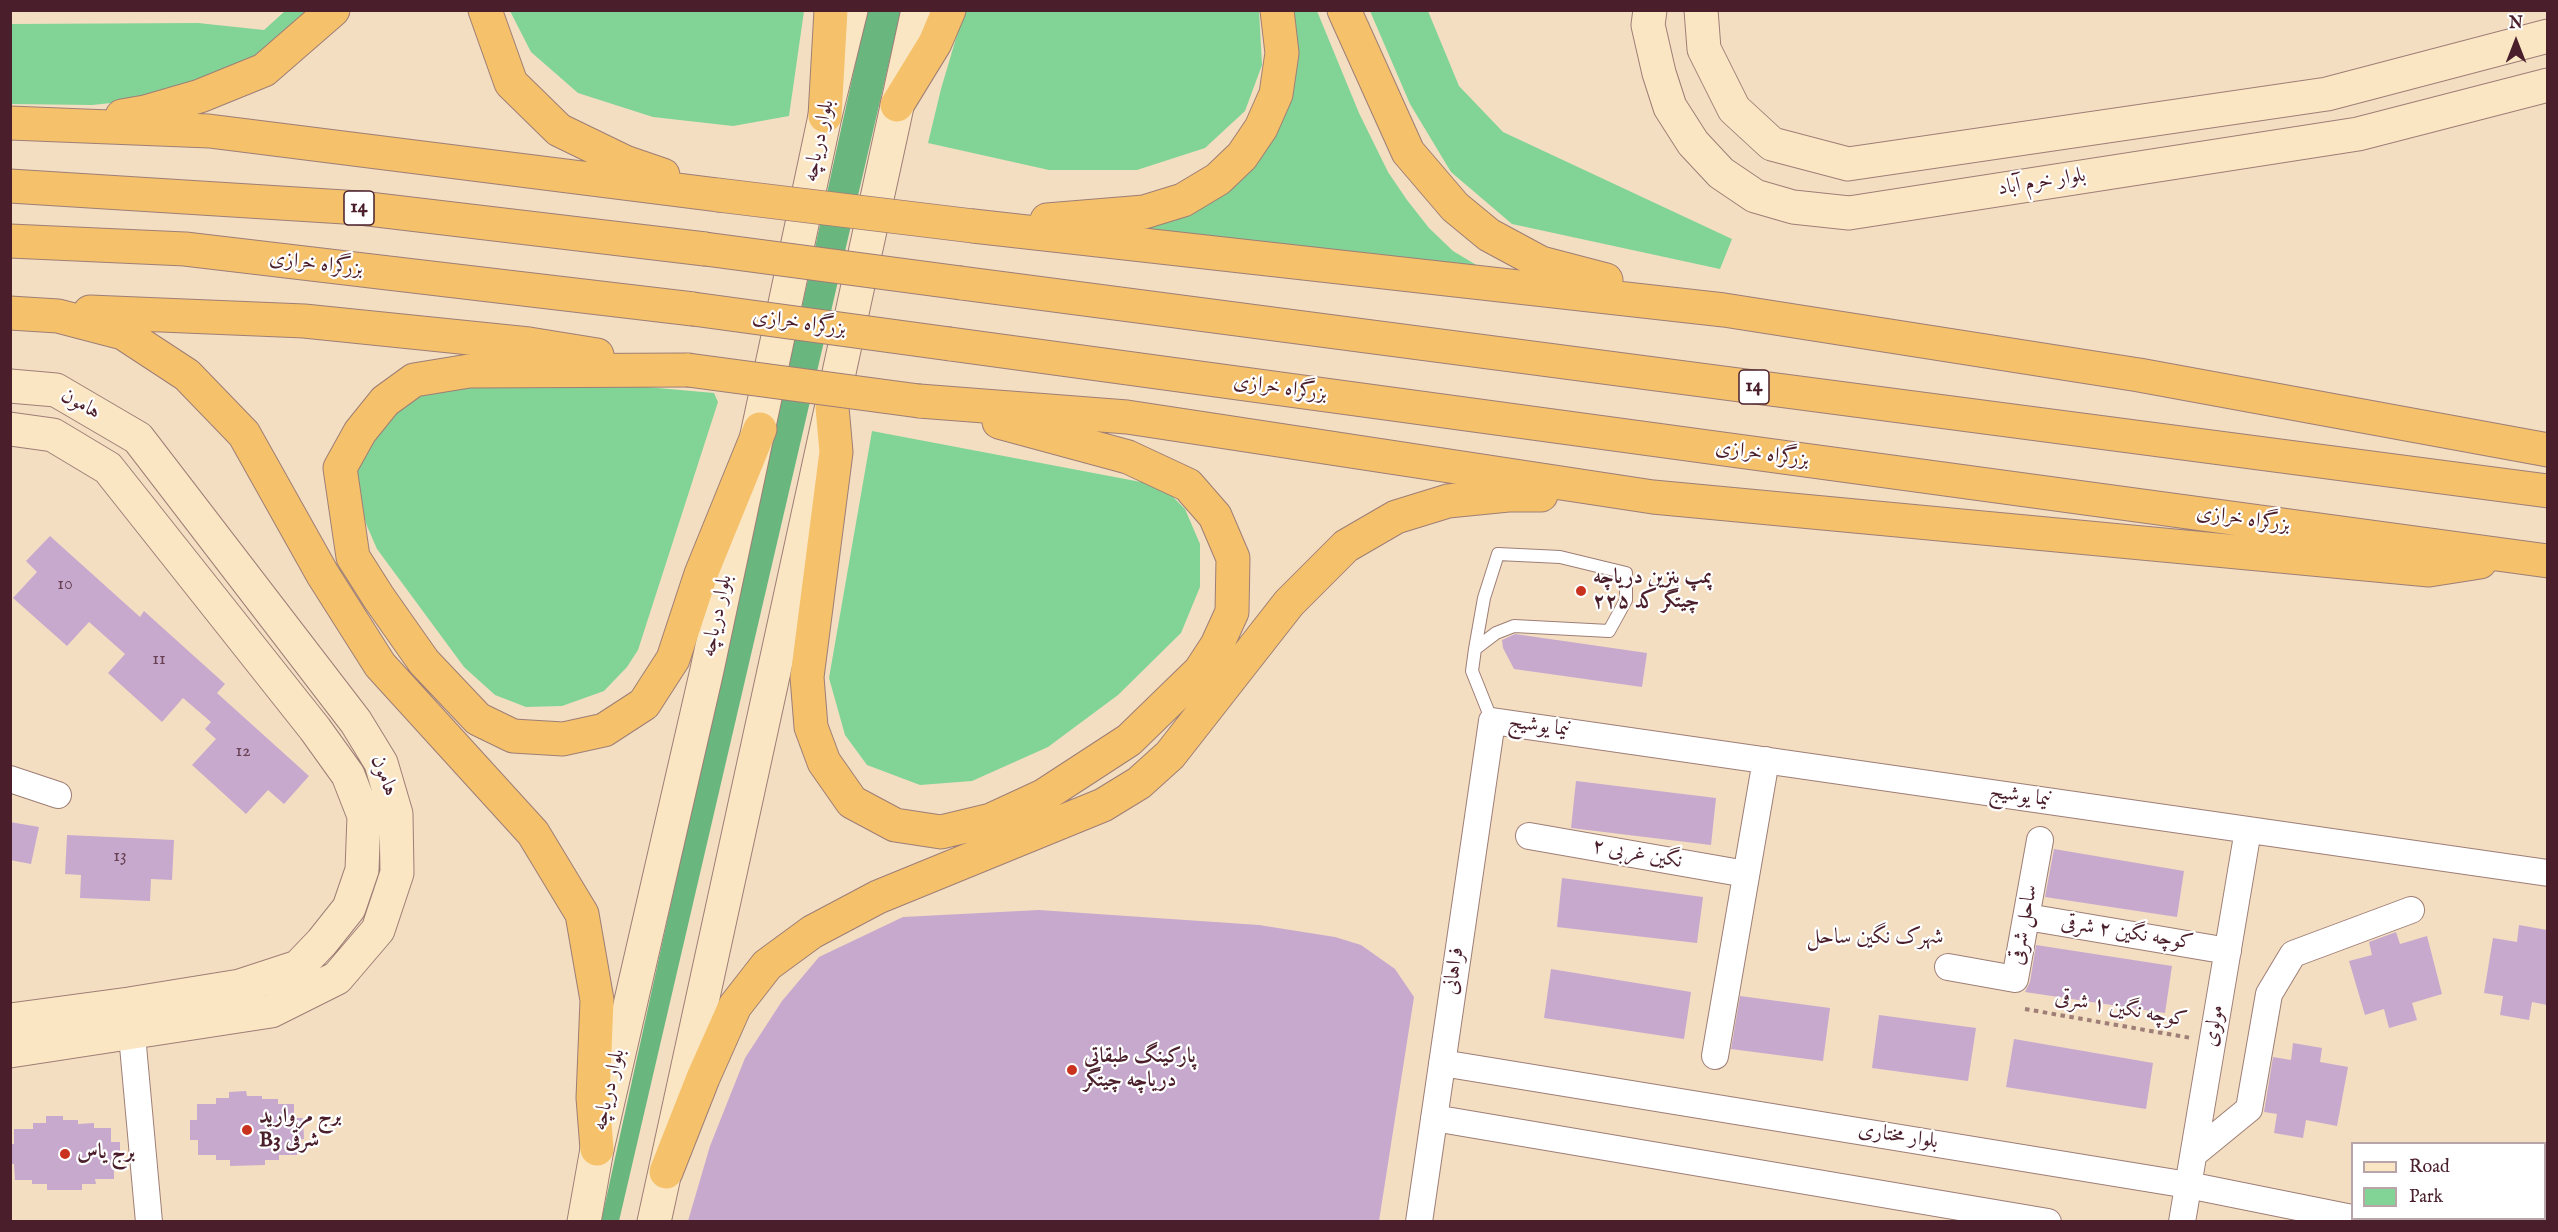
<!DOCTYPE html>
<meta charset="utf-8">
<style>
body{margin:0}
#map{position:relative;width:2558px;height:1232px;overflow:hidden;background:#f3dec2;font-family:"IM FELL English",serif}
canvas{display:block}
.frame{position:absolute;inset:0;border:12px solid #4a1f2b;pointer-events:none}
.legend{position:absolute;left:2351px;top:1142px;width:195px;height:78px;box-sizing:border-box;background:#fff;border:2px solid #b7a5aa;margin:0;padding:8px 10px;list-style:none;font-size:18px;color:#4a1f2b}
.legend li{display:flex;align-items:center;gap:12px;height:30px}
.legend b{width:30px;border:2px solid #b7a5aa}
.north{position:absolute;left:2486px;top:12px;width:60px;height:60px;-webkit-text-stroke:4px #fff;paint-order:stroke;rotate:0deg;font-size:16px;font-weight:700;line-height:24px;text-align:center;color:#4a1f2b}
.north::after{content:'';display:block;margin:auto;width:21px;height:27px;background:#4a1f2b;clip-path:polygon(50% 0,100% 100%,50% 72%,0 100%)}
</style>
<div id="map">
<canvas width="2558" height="1232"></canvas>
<div class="frame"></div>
<ul class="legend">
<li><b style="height:8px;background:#fbe6c4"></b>Road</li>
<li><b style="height:16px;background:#82d496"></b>Park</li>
</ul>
<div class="north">N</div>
</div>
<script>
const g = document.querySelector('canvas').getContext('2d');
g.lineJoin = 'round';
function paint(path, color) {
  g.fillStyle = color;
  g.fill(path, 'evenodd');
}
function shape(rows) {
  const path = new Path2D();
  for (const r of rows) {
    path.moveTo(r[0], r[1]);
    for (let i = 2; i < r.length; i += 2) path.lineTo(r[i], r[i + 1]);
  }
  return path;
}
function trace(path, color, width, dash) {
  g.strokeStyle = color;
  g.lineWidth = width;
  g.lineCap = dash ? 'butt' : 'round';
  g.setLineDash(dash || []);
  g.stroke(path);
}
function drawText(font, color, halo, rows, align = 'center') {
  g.font = font + ' "IM FELL English",Amiri,serif';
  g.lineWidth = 4.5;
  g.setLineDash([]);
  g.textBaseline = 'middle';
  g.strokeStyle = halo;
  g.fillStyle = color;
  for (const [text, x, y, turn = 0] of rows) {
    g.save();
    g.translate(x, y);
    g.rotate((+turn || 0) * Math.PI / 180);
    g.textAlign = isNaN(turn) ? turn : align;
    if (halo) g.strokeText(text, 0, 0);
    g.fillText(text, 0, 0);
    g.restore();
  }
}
paint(shape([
 [1259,10,1262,65,1245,111,1205,148,1137,170,1049,170,928,143,941,89,964,11],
 [285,11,310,11,243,66,140,100,92,105,11,104,11,24,198,23,264,30],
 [510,11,804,11,789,116,733,126,653,117,578,93,531,52],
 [1294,11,1317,11,1359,113,1388,172,1407,200,1429,228,1453,251,1503,281,1074,227,1198,204,1295,41],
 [1370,11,1428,11,1459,86,1503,132,1732,239,1720,269,1512,224,1451,172,1410,104],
 [449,384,613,384,714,393,718,402,638,650,627,667,604,691,562,706,526,707,495,695,464,667,377,549,367,526,354,486,362,449,415,392],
 [872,431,1162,486,1185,509,1200,544,1200,587,1181,633,1118,695,1048,747,972,781,920,785,867,765,845,735,829,678]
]), '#82d496');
paint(shape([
 [867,11,901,11,619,1221,601,1222]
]), '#69b67f');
paint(shape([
 [50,536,140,617,144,611,225,684,217,693,309,776,284,804,268,790,246,814,192,765,216,739,205,729,211,722,183,698,162,722,108,673,125,654,89,622,67,646,13,598,37,572,26,561],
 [1515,634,1647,653,1642,687,1514,669,1503,648,1502,640],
 [1576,781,1716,798,1711,845,1571,828],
 [10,822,39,827,31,864,10,860],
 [67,835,174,840,172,880,151,879,150,901,80,898,81,875,65,874],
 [2054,849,2184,871,2177,917,2045,897],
 [1562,878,1703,897,1697,943,1557,927],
 [1039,910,1259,925,1335,937,1361,945,1395,969,1414,997,1379,1221,688,1221,710,1146,745,1058,782,1001,819,957,903,917],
 [2519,925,2547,930,2547,1005,2532,1002,2529,1020,2500,1015,2503,996,2484,993,2493,938,2517,942],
 [2396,932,2400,944,2427,936,2442,994,2412,1003,2417,1020,2389,1028,2384,1009,2365,1015,2349,961,2372,955,2369,942],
 [2036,945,2172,966,2165,1013,2025,992,2030,982],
 [1551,969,1691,992,1684,1039,1544,1018],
 [1740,996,1830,1008,1823,1061,1731,1049],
 [1879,1015,1976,1028,1968,1081,1872,1068],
 [2014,1039,2153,1063,2146,1109,2006,1087],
 [2293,1043,2322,1048,2320,1062,2348,1067,2337,1126,2306,1120,2303,1138,2274,1133,2277,1114,2264,1112,2273,1057,2291,1060],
 [246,1091,247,1096,262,1096,262,1099,278,1099,278,1104,294,1104,294,1118,303,1118,304,1139,297,1140,297,1155,279,1155,279,1160,265,1160,265,1165,230,1166,230,1160,216,1160,216,1155,198,1155,198,1140,190,1140,190,1120,197,1120,197,1104,216,1104,216,1098,229,1098,229,1092],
 [46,1116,63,1116,63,1120,78,1120,78,1124,94,1123,94,1128,111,1128,111,1142,120,1142,120,1164,114,1164,114,1179,95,1179,96,1184,82,1184,82,1190,47,1190,47,1184,32,1184,32,1180,15,1180,14,1164,10,1164,10,1144,14,1144,14,1129,33,1129,33,1123,46,1123]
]), '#c7a9ce');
const lane = shape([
 [1475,649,1496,633,1514,626,1609,631,1626,600,1626,573,1560,557,1498,554,1484,598,1475,649,1472,671,1492,721]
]);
const street = shape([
 [10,779,58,795],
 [1529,836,1746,874],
 [2027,917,2228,951],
 [1948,967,2015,979,2040,840],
 [130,1013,149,1222],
 [1715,1056,1766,760],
 [1442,1063,2188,1185,2352,1218],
 [1434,1118,2048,1222],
 [2194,1154,2249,1109,2269,994,2293,954,2411,910],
 [1419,1222,1492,721,2548,873],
 [2182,1222,2248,830]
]);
const secondary = shape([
 [1650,10,1648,25,1659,73,1670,107,1693,143,1721,173,1755,196,1793,207,1849,213,2358,134,2548,85],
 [1701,10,1704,49,1734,109,1772,144,1848,164,2327,94,2548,36],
 [10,386,56,390,138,438,356,722,381,763,396,814,397,873,378,930,337,978,271,1011,10,1051],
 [10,429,53,435,108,468,315,729,348,775,364,816,362,870,349,908,322,942,298,967,240,986,129,1004,10,1020],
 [584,1222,597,1149,707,670,825,116,851,10],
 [654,1222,918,10]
]);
const highway = shape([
 [485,10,511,83,559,130,625,162,663,175],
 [1344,10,1408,152,1455,207,1489,235,1541,263,1606,280],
 [897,105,935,43,949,10],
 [122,116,145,112,200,96,264,70,333,10],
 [825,116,831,10],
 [10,123,209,131,718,195],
 [10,186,360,208,705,249],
 [1047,220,1144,212,1183,200,1218,179,1242,156,1261,128,1276,94,1282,53,1277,10],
 [973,226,1724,310,2139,375,2548,450],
 [10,241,185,249,693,309],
 [961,283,2548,491],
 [90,312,304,321,529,344,597,355],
 [10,313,58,316,123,333,187,375,244,434,323,575,380,665,533,833,582,914,597,1000,593,1098,597,1149],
 [950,344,2548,561],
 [688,370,469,371,414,380,385,401,360,432,340,468,353,557,379,598,424,662,478,719,513,736,563,739,604,730,644,704,673,659,701,574,760,429],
 [919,401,1127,417,1653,497,2429,570,2480,562],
 [832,407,836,452,807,677,811,727,824,762,852,802,895,825,941,832,991,820,1043,796,1129,740,1200,671,1217,645,1232,612,1233,558,1215,516,1188,485,1128,457,999,422],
 [666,1172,703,1078,735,1006,767,965,812,932,878,897,1103,805,1139,783,1170,755,1289,603,1346,546,1396,517,1448,501,1508,495,1541,495]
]);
trace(lane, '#9e7e76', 14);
trace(street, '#9e7e76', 28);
trace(secondary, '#9e7e76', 35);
trace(highway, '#9e7e76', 35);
trace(shape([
 [2025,1009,2191,1038]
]), '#9e7e76', 4, [4.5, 4.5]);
trace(lane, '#fff', 12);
trace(street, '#fff', 26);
trace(secondary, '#fbe6c4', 33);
trace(highway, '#f5c16b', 33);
const highwayBridge = shape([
 [718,195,973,226],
 [705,249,961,283],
 [693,309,950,344],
 [688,370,919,401]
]);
trace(highwayBridge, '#9e7e76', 35, []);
trace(highwayBridge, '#f5c16b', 33);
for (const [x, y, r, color] of [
 [1581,591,6,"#c8321e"],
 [1072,1070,6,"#c8321e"],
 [247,1130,6,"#c8321e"],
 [65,1154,6,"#c8321e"]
]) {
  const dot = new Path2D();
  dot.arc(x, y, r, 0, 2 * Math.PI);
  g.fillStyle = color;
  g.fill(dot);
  trace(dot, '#fff', 2);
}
drawText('18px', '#694254', null, [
 ["10",65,585],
 ["11",159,660],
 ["12",243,752],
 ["13",120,857]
]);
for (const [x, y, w] of [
 [359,208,30],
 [1754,387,30]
]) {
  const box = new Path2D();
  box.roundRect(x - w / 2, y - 17, w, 34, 4.5);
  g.fillStyle = '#fff';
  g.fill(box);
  trace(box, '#4a1f2b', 1.5);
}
drawText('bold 20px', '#4a1f2b', null, [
 ["14",359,208],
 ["14",1754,387]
]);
drawText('21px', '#4a1f2b', '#fff', [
 ["بلوار دریاچه",820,141,-78],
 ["بلوار خرم آباد",2042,183,-9],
 ["بزرگراه خرازی",316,265,7],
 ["بزرگراه خرازی",799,324,8],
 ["بزرگراه خرازی",1280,389,8],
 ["هامون",80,405,29],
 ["بزرگراه خرازی",1762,455,8],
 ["بزرگراه خرازی",2243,520,8],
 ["بلوار دریاچه",718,616,-78],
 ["نیما یوشیج",1539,727,8],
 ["هامون",383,776,69],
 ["نیما یوشیج",2020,797,8],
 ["نگین غربی ۲",1637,855,10],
 ["ساحل شرقی",2025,925,-80],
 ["کوچه نگین ۲ شرقی",2127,934,9],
 ["فراهانی",1455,971,-82],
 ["کوچه نگین ۱ شرقی",2121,1010,10],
 ["مولوی",2215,1026,-80],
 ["بلوار دریاچه",610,1090,-77],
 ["بلوار مختاری",1898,1137,9]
]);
drawText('bold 21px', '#4a1f2b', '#fff', [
 ["پمپ بنزین دریاچه",1593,579],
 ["چیتگر کد ۲۲۵",1593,603],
 ["پارکینگ طبقاتی",1084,1058],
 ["دریاچه چیتگر",1084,1082],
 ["برج مروارید",259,1118],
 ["B3 شرقی",259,1142],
 ["برج یاس",77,1154]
], 'left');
drawText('22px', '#4a1f2b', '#fff', [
 ["شهرک نگین ساحل",1875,938]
]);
</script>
